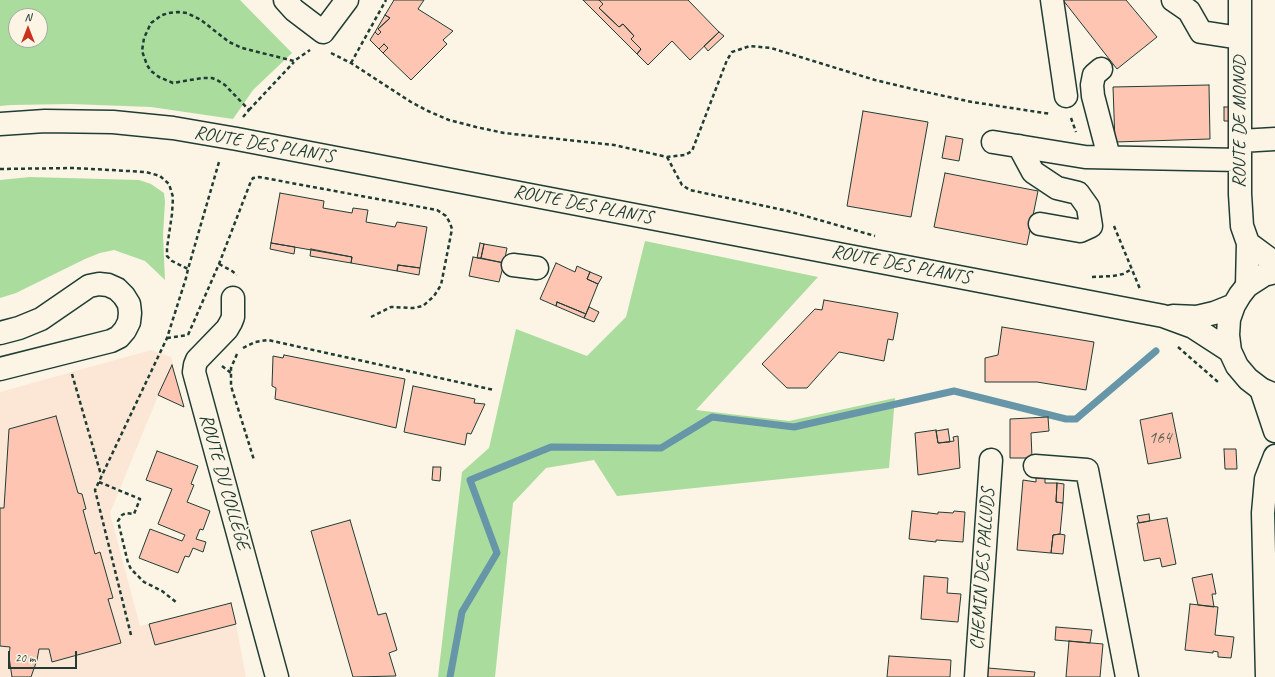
<!DOCTYPE html>
<meta charset="utf-8">
<style>
body{margin:0}
#map{position:relative;width:1275px;height:677px;overflow:hidden;background:#fcf5e5;font-family:Caveat,sans-serif}
canvas{display:block}
.north{position:absolute;left:8px;top:8px;width:40px;height:40px;box-sizing:border-box;background:#fcf5e5;border:1px solid #a4ab9e;border-radius:50%;rotate:0deg;font-size:11px;font-weight:700;line-height:16px;text-align:center;color:#1f3d34}
.north::after{content:'';display:block;margin:auto;width:14px;height:18px;background:#c8321e;clip-path:polygon(50% 0,100% 100%,50% 72%,0 100%)}
.scale{position:absolute;left:8px;top:651px;width:69px;height:18px;box-sizing:border-box;border:2px solid #1f3d34;border-top:0;padding-left:5px;font-size:12px;line-height:14px;white-space:nowrap;color:#1f3d34;-webkit-text-stroke:3px #fcf5e5;paint-order:stroke}
</style>
<div id="map">
<canvas width="1275" height="677"></canvas>
<div class="north">N</div>
<div class="scale">20 m</div>
</div>
<script>
const g = document.querySelector('canvas').getContext('2d');
g.lineJoin = 'round';
function paint(path, color) {
  g.fillStyle = color;
  g.fill(path, 'evenodd');
}
function shape(rows) {
  const path = new Path2D();
  for (const r of rows) {
    path.moveTo(r[0], r[1]);
    for (let i = 2; i < r.length; i += 2) path.lineTo(r[i], r[i + 1]);
  }
  return path;
}
function trace(path, color, width, dash) {
  g.strokeStyle = color;
  g.lineWidth = width;
  g.lineCap = dash ? 'butt' : 'round';
  g.setLineDash(dash || []);
  g.stroke(path);
}
function drawText(font, color, halo, rows, align = 'center') {
  g.font = font + ' Caveat,sans-serif';
  g.lineWidth = 3.5;
  g.setLineDash([]);
  g.textBaseline = 'middle';
  g.strokeStyle = halo;
  g.fillStyle = color;
  for (const [text, x, y, turn = 0] of rows) {
    g.save();
    g.translate(x, y);
    g.rotate((+turn || 0) * Math.PI / 180);
    g.textAlign = isNaN(turn) ? turn : align;
    if (halo) g.strokeText(text, 0, 0);
    g.fillText(text, 0, 0);
    g.restore();
  }
}
paint(shape([
 [151,350,171,357,184,407,158,396,110,513,140,626,149,624,155,645,236,624,246,677,0,677,0,392]
]), '#fce7d6');
paint(shape([
 [0,0,240,0,292,53,253,90,233,119,151,107,71,104,11,105,0,106],
 [16,16,40,16,40,40,16,40],
 [30,177,139,180,151,184,164,193,165,202,163,235,165,280,145,261,114,250,100,253,85,259,16,293,0,298,0,180],
 [645,241,818,277,696,410,789,421,895,398,889,468,617,496,594,460,546,468,513,503,495,677,438,677,462,472,489,448,516,329,587,356,626,317]
]), '#aadc9d');
trace(shape([
 [450,677,462,612,497,553,470,480,551,447,661,448,712,417,794,427,954,391,1066,419,1076,419,1156,351]
]), '#6696a8', 7);
const building = shape([
 [394,0,424,0,418,9,453,31,443,40,447,44,411,80,383,53,388,48,384,44,379,49,370,40,375,32,378,35,381,32,378,29,390,18,385,15,394,0],
 [583,0,599,0,603,4,599,8,619,27,623,24,634,36,631,39,641,49,637,54,583,0],
 [599,0,688,0,719,32,690,60,672,41,648,65,637,54,641,49,631,39,634,36,623,24,619,27,599,8,603,4,599,0],
 [1063,0,1126,0,1157,37,1117,69,1063,0],
 [385,15,390,18,378,29,381,32,378,35,375,32,385,15],
 [719,32,724,36,708,51,704,46,719,32],
 [384,44,388,48,383,53,379,49,384,44],
 [1209,85,1210,139,1115,142,1113,87,1209,85],
 [1224,107,1232,107,1232,121,1224,121,1224,107],
 [863,111,928,122,911,217,847,206,863,111],
 [946,136,963,139,959,161,942,158,946,136],
 [945,173,1038,191,1027,245,934,227,945,173],
 [280,193,324,201,323,208,352,213,353,208,368,210,366,222,395,227,397,222,427,227,420,268,398,265,397,271,351,263,352,257,271,243,280,193],
 [271,243,295,247,294,254,270,249,271,243],
 [480,243,484,244,481,258,477,258,480,243],
 [484,244,507,248,504,263,481,258,484,244],
 [311,249,352,257,351,263,310,256,311,249],
 [473,257,504,263,499,282,469,276,473,257],
 [556,263,575,272,577,266,590,272,587,279,598,284,586,314,557,302,556,306,540,299,556,263],
 [398,265,420,268,419,275,397,271,398,265],
 [590,272,602,277,598,284,587,279,590,272],
 [824,300,898,313,893,340,888,339,884,361,839,352,807,388,787,388,762,364,815,309,822,310,824,300],
 [557,302,586,314,584,318,556,306,557,302],
 [589,307,599,312,594,322,584,318,589,307],
 [1002,327,1094,342,1086,390,1037,382,985,382,985,358,998,355,1002,327],
 [284,355,405,379,396,428,275,399,276,388,272,386,273,356,283,358,284,355],
 [172,365,184,407,158,395,172,365],
 [413,386,475,399,474,403,485,404,471,434,467,433,465,445,404,432,413,386],
 [1172,413,1181,458,1148,464,1140,420,1172,413],
 [56,416,78,493,82,494,86,509,83,510,95,554,100,552,113,598,108,599,121,643,52,662,49,649,39,649,37,660,31,677,12,677,9,657,10,647,0,646,0,508,4,508,9,429,56,416],
 [1048,417,1049,431,1031,433,1032,458,1010,458,1010,419,1048,417],
 [948,429,950,442,938,443,936,431,948,429],
 [936,430,938,443,954,441,953,437,958,436,960,468,918,475,915,433,936,430],
 [1224,449,1236,449,1237,469,1225,469,1224,449],
 [157,451,198,466,191,484,194,485,187,502,210,511,203,530,200,529,196,539,206,542,203,552,193,548,189,557,185,556,178,573,139,558,150,529,182,541,185,535,158,524,172,489,146,480,157,451],
 [433,467,441,467,440,481,432,480,433,467],
 [1036,478,1045,478,1045,483,1057,483,1056,502,1063,503,1060,534,1053,535,1051,553,1017,550,1023,480,1036,482,1036,478],
 [1057,483,1064,484,1063,503,1056,502,1057,483],
 [912,511,938,514,938,512,953,513,954,511,965,512,963,542,936,540,936,542,909,539,912,511],
 [1149,514,1150,521,1139,523,1137,516,1149,514],
 [1167,518,1176,564,1162,567,1160,558,1144,561,1137,523,1167,518],
 [350,520,378,615,386,613,397,650,389,653,396,676,353,677,311,531,350,520],
 [1060,534,1065,535,1063,554,1051,553,1053,535,1060,534],
 [1212,574,1216,594,1212,594,1214,607,1198,605,1192,578,1212,574],
 [924,576,948,578,947,593,961,594,958,622,921,619,924,576],
 [231,603,236,624,155,645,149,624,231,603],
 [1190,604,1218,607,1215,635,1234,637,1231,658,1218,657,1218,652,1213,651,1213,653,1185,650,1190,604],
 [1056,627,1092,630,1090,643,1055,640,1056,627],
 [1069,641,1103,644,1100,677,1066,677,1069,641],
 [889,656,951,660,950,677,887,677,889,656],
 [988,668,1035,672,1034,677,987,677,988,668]
]);
paint(building, '#fdc5b2');
trace(building, '#1f3d34', 1);
const minor = shape([
 [285,0,294,10,323,32,347,0],
 [1052,0,1066,96],
 [1173,0,1189,11,1201,32,1240,38],
 [1240,0,1240,194,1242,226,1248,243,1247,286],
 [1101,69,1094,75,1092,85,1093,96,1109,157],
 [1240,141,1275,139],
 [993,142,1085,157,1240,160],
 [1019,146,1033,172,1057,188,1078,193,1088,207,1091,226,1080,231,1040,224],
 [1248,243,1275,263],
 [513,265,537,268],
 [233,298,233,317,231,322,227,329,197,360,195,365,194,372,277,677],
 [0,333,19,328,41,319,89,286,99,284,108,285,117,289,124,296,129,304,130,313,129,322,125,330,119,337,111,341,0,369],
 [1261,389,1275,431],
 [1035,466,1087,470,1127,677],
 [976,677,991,460],
 [1267,677,1263,513,1266,479,1275,456]
]);
const major = shape([
 [0,124,45,121,113,122,173,128,237,139,1163,316,1193,327,1230,351],
 [1275,272,1264,275,1247,286,1240,295,1234,305,1229,319,1228,335,1230,351,1237,366,1248,379,1261,389,1275,395],
 [1173,316,1197,317,1214,313,1234,305]
]);
trace(minor, '#1f3d34', 25);
trace(major, '#1f3d34', 25);
trace(shape([
 [331,53,351,63,411,102,428,111,449,120,476,127,504,133,614,145,667,157,685,155,692,151,727,60,732,52,750,46,771,48,875,80,921,91,972,102,1051,114],
 [351,63,386,0],
 [249,110,294,62],
 [243,117,249,110,225,85,217,80,212,78,202,78,173,83,159,77,151,71,147,65,142,51,144,38,151,23,162,15,169,13,178,12,187,13,201,20,229,42,242,48,294,61,310,50],
 [1071,118,1076,132],
 [667,157,682,185,690,190,788,211,875,236],
 [0,169,74,168,146,172,160,176,169,184,173,197,172,214,167,248,167,256,172,261,188,269],
 [1114,226,1140,289],
 [219,264,232,271,237,275],
 [1092,277,1113,276,1123,274,1132,269],
 [188,335,219,264,251,181,253,178,259,177,437,210,446,216,450,223,452,229,441,285,434,296,423,306,413,308,391,307,371,317],
 [167,338,188,335],
 [1178,347,1218,382],
 [243,348,255,342,268,340,494,390],
 [237,354,231,368,231,386,254,460],
 [222,366,231,373],
 [72,374,101,475],
 [99,482,140,499,134,514,126,513,122,515,118,521,128,563,131,569,144,582,162,591,176,602],
 [131,635,95,490,167,338,186,278,188,269,219,162]
]), '#1f3d34', 2.5, [4, 3]);
trace(minor, '#fcf5e5', 22);
trace(major, '#fcf5e5', 22);
drawText('17px', '#565f54', null, [
 ["164",1160,439]
]);
drawText('19px', '#1f3d34', '#fcf5e5', [
 ["ROUTE DE MONOD",1240,122,-90],
 ["ROUTE DES PLANTS",264,145,10],
 ["ROUTE DES PLANTS",583,205,11],
 ["ROUTE DES PLANTS",901,265,11],
 ["ROUTE DU COLLÈGE",224,482,74],
 ["CHEMIN DES PALLUDS",983,569,-86]
]);
</script>
